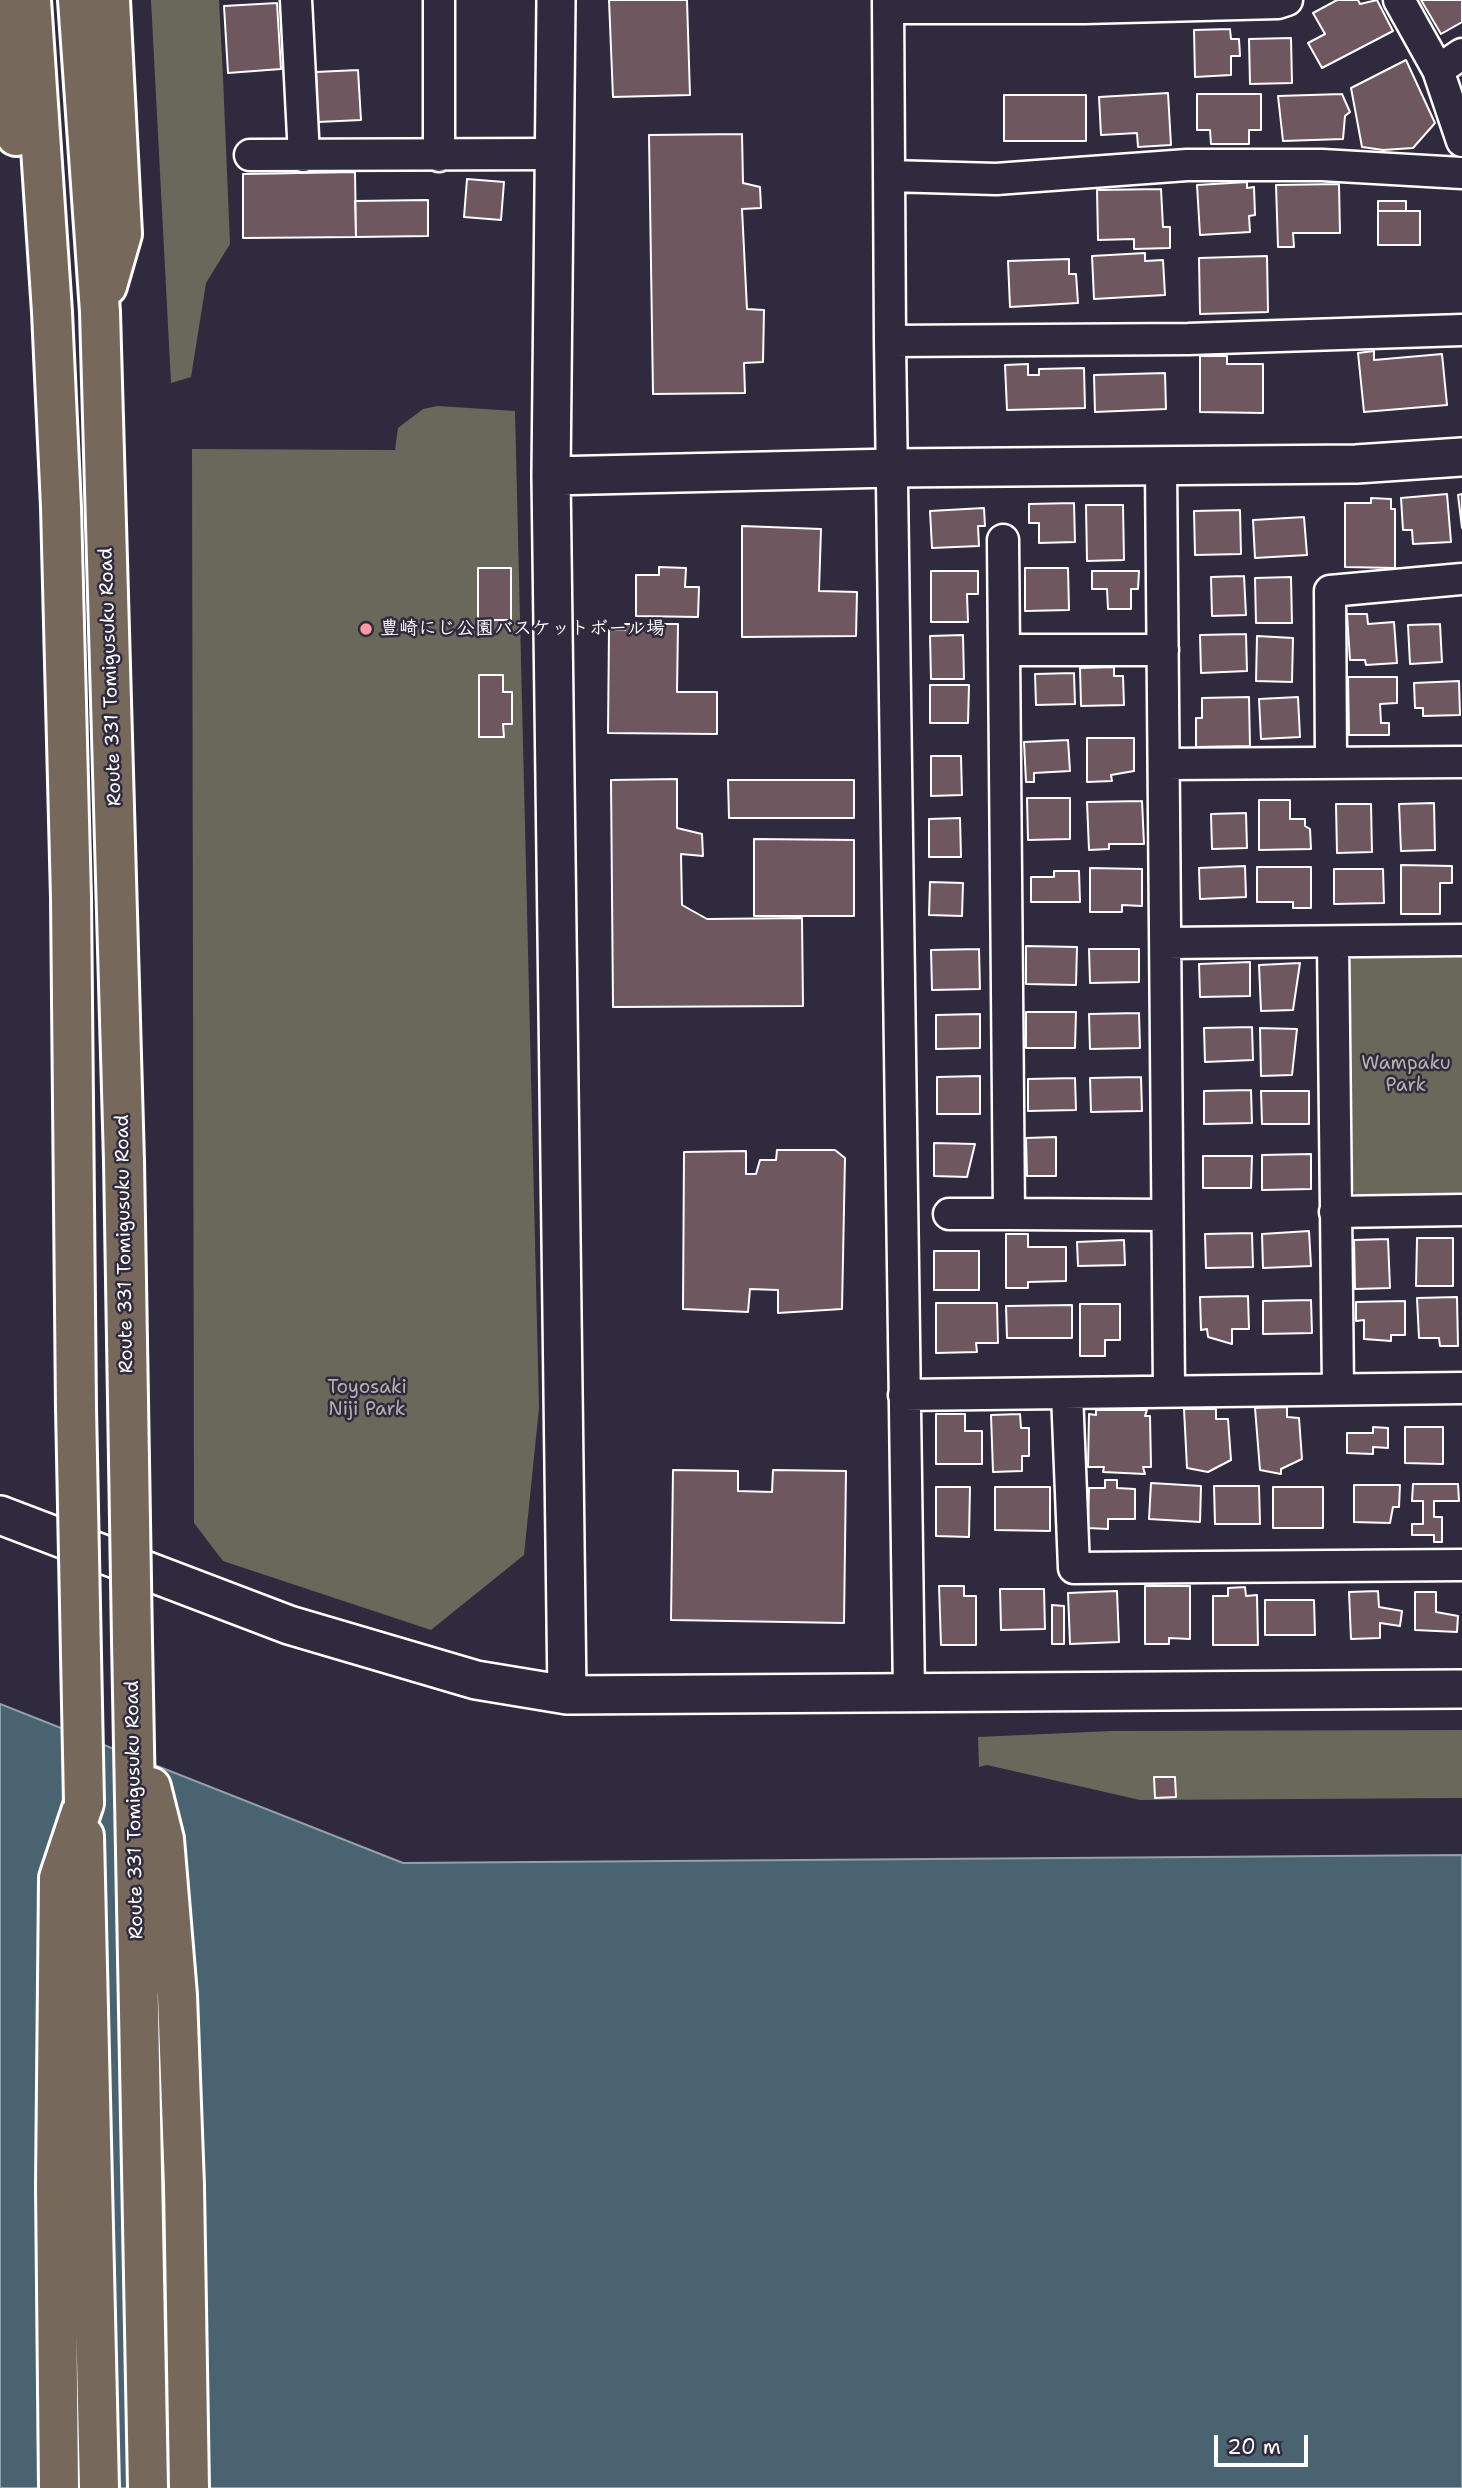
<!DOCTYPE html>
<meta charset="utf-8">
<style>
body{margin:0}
#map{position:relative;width:1462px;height:2488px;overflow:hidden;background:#2f2a3d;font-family:"Shantell Sans",sans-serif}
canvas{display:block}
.scale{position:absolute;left:1214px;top:2435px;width:94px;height:32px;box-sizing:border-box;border:4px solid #fff;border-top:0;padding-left:9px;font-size:21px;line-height:24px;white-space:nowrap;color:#fff;-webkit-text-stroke:5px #2f2a3d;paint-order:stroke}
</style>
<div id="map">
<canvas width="1462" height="2488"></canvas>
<div class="scale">20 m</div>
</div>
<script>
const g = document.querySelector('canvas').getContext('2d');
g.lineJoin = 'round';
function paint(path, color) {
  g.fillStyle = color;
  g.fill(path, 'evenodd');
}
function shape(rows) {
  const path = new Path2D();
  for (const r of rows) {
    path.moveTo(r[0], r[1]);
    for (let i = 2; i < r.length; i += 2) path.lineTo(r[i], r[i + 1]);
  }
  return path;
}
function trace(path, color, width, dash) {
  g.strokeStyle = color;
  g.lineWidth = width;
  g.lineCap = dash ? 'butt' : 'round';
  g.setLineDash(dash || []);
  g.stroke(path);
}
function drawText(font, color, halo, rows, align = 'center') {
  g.font = font + ' "Shantell Sans","Klee One",sans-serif';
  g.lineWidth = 5;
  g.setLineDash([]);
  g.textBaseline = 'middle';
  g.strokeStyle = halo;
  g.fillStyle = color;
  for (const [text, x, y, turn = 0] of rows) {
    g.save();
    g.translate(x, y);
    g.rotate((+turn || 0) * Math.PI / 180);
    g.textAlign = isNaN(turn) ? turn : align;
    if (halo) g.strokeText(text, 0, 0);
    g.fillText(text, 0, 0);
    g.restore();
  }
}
paint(shape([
 [151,0,219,0,223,77,230,244,206,283,191,377,171,383],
 [438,406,515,411,539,1408,524,1555,431,1630,223,1561,194,1523,192,449,395,450,398,428,423,409],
 [1356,954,1462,954,1462,1198,1358,1199,1351,1187,1348,963],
 [1462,1730,1462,1798,1140,1800,987,1765,979,1767,978,1737,1112,1731]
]), '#69695b');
const water = shape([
 [0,1704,403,1863,1462,1855,1462,2488,0,2488,0,1704]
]);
paint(water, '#4a6371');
trace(water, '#92a1aa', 2);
const building = shape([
 [609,0,687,0,690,95,613,97,609,0],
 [1337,0,1358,0,1360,4,1377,0,1393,31,1322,68,1308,43,1325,34,1313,13,1337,0],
 [1421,0,1462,0,1462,22,1441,34,1421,0],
 [277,3,281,69,228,73,224,6,277,3],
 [1230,29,1231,39,1239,39,1240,56,1231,56,1231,75,1195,77,1194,30,1230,29],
 [1291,38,1292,83,1250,84,1249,39,1291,38],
 [1406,60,1435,123,1413,148,1383,150,1362,147,1351,88,1406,60],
 [358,70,361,120,318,122,316,72,358,70],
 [1168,93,1171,145,1138,147,1137,133,1101,135,1099,97,1168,93],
 [1197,94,1261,94,1261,130,1249,130,1249,144,1211,144,1210,130,1197,130,1197,94],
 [1342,94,1350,112,1345,116,1343,139,1283,141,1278,96,1342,94],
 [1004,95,1086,95,1086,141,1004,141,1004,95],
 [742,134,743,183,760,187,761,208,742,209,747,309,764,310,763,362,744,363,745,393,653,394,649,135,742,134],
 [355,172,356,237,243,238,243,174,355,172],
 [467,179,504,182,501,220,464,217,467,179],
 [1247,182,1247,188,1254,187,1255,215,1249,216,1250,232,1200,235,1197,185,1247,182],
 [1339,184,1340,233,1293,233,1294,247,1278,247,1276,185,1339,184],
 [1161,189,1163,227,1170,227,1170,248,1134,249,1134,239,1098,240,1097,190,1161,189],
 [428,200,428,236,356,237,355,201,428,200],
 [1378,201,1406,201,1406,211,1378,211,1378,201],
 [1378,211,1420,211,1420,245,1378,245,1378,211],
 [1145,253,1145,261,1163,260,1165,295,1094,299,1092,256,1145,253],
 [1267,256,1268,312,1200,314,1199,258,1267,256],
 [1069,259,1069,274,1076,274,1078,303,1010,307,1008,261,1069,259],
 [1374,351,1374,360,1442,354,1447,405,1364,412,1358,353,1374,351],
 [1200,356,1227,356,1227,364,1263,364,1263,413,1200,412,1200,356],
 [1028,364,1028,375,1039,375,1039,369,1084,368,1085,408,1007,410,1005,365,1028,364],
 [1165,373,1166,409,1095,412,1094,375,1165,373],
 [1447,494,1451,542,1413,544,1412,530,1403,530,1401,498,1447,494],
 [1462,494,1462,528,1458,495,1462,494],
 [1371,498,1391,499,1391,509,1395,509,1395,568,1345,567,1345,503,1371,503,1371,498],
 [1074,503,1075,542,1039,543,1039,523,1029,523,1029,504,1074,503],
 [1086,505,1123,505,1124,560,1087,561,1086,505],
 [984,508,985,526,978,526,979,546,932,548,930,511,984,508],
 [1240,510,1241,554,1195,555,1194,511,1240,510],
 [1304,517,1307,555,1255,558,1253,520,1304,517],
 [742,526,821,529,819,591,857,592,856,636,742,637,742,526],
 [659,567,686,568,685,587,699,587,698,617,636,616,636,575,659,575,659,567],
 [478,568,511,568,511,620,478,620,478,568],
 [1025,568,1068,568,1069,610,1025,611,1025,568],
 [931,571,978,571,978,594,967,594,968,622,931,622,931,571],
 [1092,571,1139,571,1138,589,1131,589,1131,609,1108,609,1107,589,1092,589,1092,571],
 [1244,576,1246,615,1212,616,1211,577,1244,576],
 [1291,577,1292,623,1256,623,1255,578,1291,577],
 [1347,614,1367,614,1368,624,1394,622,1397,663,1366,665,1365,660,1350,660,1347,614],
 [625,624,678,624,677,692,717,692,717,734,608,733,609,630,625,630,625,624],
 [1440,624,1442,662,1410,664,1408,625,1440,624],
 [1246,634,1247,671,1201,673,1200,635,1246,634],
 [963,635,964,679,931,679,930,636,963,635],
 [1257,636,1293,638,1292,682,1256,681,1257,636],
 [1114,667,1114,676,1123,676,1124,705,1081,706,1080,668,1114,667],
 [1074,673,1075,704,1036,705,1035,674,1074,673],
 [479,675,503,675,503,692,512,692,512,724,503,724,504,737,479,737,479,675],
 [1348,677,1397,677,1397,703,1380,704,1381,723,1389,723,1389,735,1349,735,1348,677],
 [1459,681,1460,715,1423,716,1423,708,1415,708,1414,683,1459,681],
 [930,685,969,685,968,723,930,723,930,685],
 [1249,697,1250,746,1196,747,1196,718,1202,718,1202,698,1249,697],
 [1298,697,1300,737,1261,739,1259,699,1298,697],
 [1087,738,1134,738,1134,771,1111,775,1112,781,1087,782,1087,738],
 [1068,740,1070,771,1034,773,1034,782,1026,782,1024,742,1068,740],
 [931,756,961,756,962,795,931,796,931,756],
 [677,779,677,828,702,834,703,856,681,854,682,905,707,919,802,918,803,1006,613,1007,611,780,677,779],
 [728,780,854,780,854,818,729,818,728,780],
 [1027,798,1070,798,1070,839,1028,840,1027,798],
 [1259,800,1290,800,1290,819,1305,819,1305,826,1310,829,1311,849,1259,850,1259,800],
 [1142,801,1144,844,1109,844,1109,849,1089,850,1087,802,1142,801],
 [1434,803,1435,850,1401,851,1399,804,1434,803],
 [1336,804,1371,804,1372,852,1337,853,1336,804],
 [1246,813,1247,848,1212,849,1211,814,1246,813],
 [960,818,961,857,929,857,929,819,960,818],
 [754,839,854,840,854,916,754,916,754,839],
 [1401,865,1452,866,1452,883,1440,883,1440,914,1401,914,1401,865],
 [1245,866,1246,897,1200,899,1199,868,1245,866],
 [1257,867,1311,867,1311,908,1293,908,1293,902,1257,902,1257,867],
 [1090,868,1142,869,1142,906,1122,905,1122,912,1090,912,1090,868],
 [1334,869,1383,869,1384,903,1334,904,1334,869],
 [1054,871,1079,871,1080,902,1031,902,1031,877,1054,877,1054,871],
 [930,882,963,883,962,916,929,915,930,882],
 [1026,946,1077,947,1076,985,1026,984,1026,946],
 [979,949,980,989,932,990,931,950,979,949],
 [1089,949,1139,949,1139,982,1090,983,1089,949],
 [1250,962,1250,996,1200,997,1199,964,1250,962],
 [1300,963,1293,1010,1261,1011,1259,965,1300,963],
 [1026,1012,1076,1012,1075,1048,1026,1048,1026,1012],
 [1139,1013,1140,1048,1090,1049,1089,1014,1139,1013],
 [980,1014,980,1048,936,1049,936,1015,980,1014],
 [1252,1027,1253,1060,1205,1062,1204,1028,1252,1027],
 [1260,1028,1297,1029,1292,1075,1261,1076,1260,1028],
 [980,1076,980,1114,937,1114,937,1077,980,1076],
 [1141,1077,1142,1111,1091,1112,1090,1078,1141,1077],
 [1075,1078,1076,1110,1028,1111,1028,1079,1075,1078],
 [1251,1090,1252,1123,1204,1124,1204,1091,1251,1090],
 [1261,1091,1309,1091,1309,1124,1262,1124,1261,1091],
 [1056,1137,1056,1176,1027,1176,1026,1138,1056,1137],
 [934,1143,975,1144,967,1177,934,1176,934,1143],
 [777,1150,835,1150,845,1158,842,1309,778,1313,778,1290,750,1289,748,1312,683,1309,684,1152,746,1151,746,1174,756,1174,760,1160,776,1160,777,1150],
 [1311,1154,1311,1189,1262,1190,1262,1155,1311,1154],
 [1203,1156,1252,1156,1251,1188,1203,1188,1203,1156],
 [1309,1231,1311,1266,1263,1268,1262,1234,1309,1231],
 [1252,1233,1253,1267,1206,1268,1205,1234,1252,1233],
 [1006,1234,1028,1234,1028,1247,1066,1247,1066,1281,1028,1282,1028,1288,1006,1288,1006,1234],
 [1417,1238,1453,1238,1453,1286,1416,1286,1417,1238],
 [1388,1239,1390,1288,1355,1289,1354,1240,1388,1239],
 [1124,1240,1125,1265,1078,1266,1077,1242,1124,1240],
 [934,1251,979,1251,979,1290,934,1290,934,1251],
 [1248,1296,1249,1329,1232,1329,1232,1344,1208,1337,1207,1329,1201,1330,1200,1297,1248,1296],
 [1457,1297,1458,1346,1440,1346,1439,1338,1419,1338,1417,1298,1457,1297],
 [1311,1300,1312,1333,1263,1334,1263,1301,1311,1300],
 [1405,1301,1405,1335,1391,1335,1391,1341,1364,1339,1364,1320,1356,1321,1356,1302,1405,1301],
 [936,1303,997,1303,998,1343,976,1343,977,1352,936,1353,936,1303],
 [1080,1304,1120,1304,1120,1340,1105,1340,1105,1356,1080,1356,1080,1304],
 [1072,1305,1072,1338,1007,1338,1006,1306,1072,1305],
 [1287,1407,1287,1417,1299,1418,1302,1459,1281,1469,1281,1474,1260,1470,1255,1408,1287,1407],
 [1184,1409,1216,1409,1216,1419,1228,1419,1231,1460,1208,1472,1187,1468,1184,1409],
 [1096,1410,1147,1410,1145,1416,1150,1416,1151,1467,1143,1467,1145,1474,1103,1472,1104,1467,1088,1467,1089,1414,1096,1415,1096,1410],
 [936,1414,965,1414,965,1431,982,1431,982,1464,936,1464,936,1414],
 [1020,1414,1021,1428,1029,1428,1029,1456,1022,1456,1022,1471,993,1472,991,1415,1020,1414],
 [1373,1427,1388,1428,1388,1448,1373,1447,1373,1454,1347,1453,1347,1433,1373,1433,1373,1427],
 [1405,1427,1443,1427,1443,1464,1405,1463,1405,1427],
 [673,1470,738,1471,738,1491,772,1492,773,1470,846,1471,844,1623,671,1620,673,1470],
 [1105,1480,1117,1480,1117,1488,1135,1489,1135,1519,1108,1519,1108,1529,1088,1528,1089,1488,1105,1488,1105,1480],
 [1151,1483,1201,1486,1200,1522,1149,1519,1151,1483],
 [1413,1484,1458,1484,1459,1501,1434,1501,1434,1517,1442,1517,1442,1542,1434,1542,1434,1535,1412,1535,1412,1524,1423,1524,1423,1501,1412,1501,1413,1484],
 [1354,1485,1400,1485,1399,1507,1393,1507,1390,1523,1354,1522,1354,1485],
 [1214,1486,1259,1486,1260,1524,1215,1524,1214,1486],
 [936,1487,970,1487,969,1537,936,1536,936,1487],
 [995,1487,1050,1487,1050,1531,995,1530,995,1487],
 [1273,1487,1323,1487,1323,1528,1273,1528,1273,1487],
 [939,1586,964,1586,964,1596,976,1596,976,1645,941,1645,939,1586],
 [1145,1586,1190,1586,1190,1639,1169,1638,1169,1644,1145,1644,1145,1586],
 [1245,1587,1246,1596,1257,1595,1258,1645,1213,1645,1213,1596,1228,1596,1228,1588,1245,1587],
 [1000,1589,1044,1589,1045,1629,1001,1630,1000,1589],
 [1117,1591,1119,1642,1070,1644,1068,1593,1117,1591],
 [1378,1591,1379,1607,1402,1611,1400,1626,1380,1623,1380,1638,1351,1639,1349,1592,1378,1591],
 [1415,1592,1436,1592,1436,1612,1458,1616,1457,1632,1415,1630,1415,1592],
 [1265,1600,1314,1600,1315,1635,1265,1635,1265,1600],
 [1052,1605,1064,1606,1064,1644,1052,1644,1052,1605],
 [1154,1777,1175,1777,1176,1797,1155,1798,1154,1777]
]);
paint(building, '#6f5760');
trace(building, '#fff', 2);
const minor = shape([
 [296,0,304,156],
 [439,0,439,156],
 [888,0,890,341,909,1692],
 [1399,0,1438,70,1462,141],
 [888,8,1084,8,1278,3,1287,0],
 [1438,70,1462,54],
 [250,155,554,154],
 [889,176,996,179,1187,165,1322,165,1462,173],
 [890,341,1188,339,1462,330],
 [1161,467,1169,1391],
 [1003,540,1009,1214,1165,1215],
 [1005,650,1163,650],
 [1331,763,1330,591,1462,579],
 [1164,764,1462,762],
 [1333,942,1338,1389],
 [1166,943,1462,940],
 [1335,1212,1462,1210],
 [949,1214,1009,1214],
 [1067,1393,1074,1568,1462,1565],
 [904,1395,1462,1388]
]);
const tertiary = shape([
 [556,0,551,476,567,1695],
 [551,476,892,468,1356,464,1462,457],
 [0,1515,289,1625,476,1680,567,1695,1462,1689]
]);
const trunk = shape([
 [2,0,16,136],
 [31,0,52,312,61,507,71,898,76,1408],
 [78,0,100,312,124,1161],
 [107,286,122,234,110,0],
 [132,1640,148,2488],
 [151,1787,164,1839,177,1995,184,2186,189,2488],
 [84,1836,99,2488],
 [59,2488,56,2186,59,1878,84,1803]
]);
trace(minor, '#fff', 35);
trace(tertiary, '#fff', 42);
trace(trunk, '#fff', 44);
trace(minor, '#2f2a3d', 30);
trace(tertiary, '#2f2a3d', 37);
trace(trunk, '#76695c', 38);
const trunkBridge = shape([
 [124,1161,132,1640],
 [76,1408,84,1803]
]);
trace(trunkBridge, '#fff', 44, []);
trace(trunkBridge, '#76695c', 38);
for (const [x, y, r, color] of [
 [366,629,7,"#ff9aa2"]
]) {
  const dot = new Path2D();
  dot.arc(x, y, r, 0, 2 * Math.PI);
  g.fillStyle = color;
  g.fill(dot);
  trace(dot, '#2f2a3d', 2.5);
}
drawText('bold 19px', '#fff', '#2f2a3d', [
 ["豊崎にじ公園バスケットボール場",380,629]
], 'left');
drawText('19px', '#fff', '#2f2a3d', [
 ["Route 331 Tomigusuku Road",111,677,-92],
 ["Route 331 Tomigusuku Road",125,1244,-91],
 ["Route 331 Tomigusuku Road",135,1810,-91]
]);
drawText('19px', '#b4b4ad', '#2f2a3d', [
 ["Wampaku",1406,1064],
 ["Park",1406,1086],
 ["Toyosaki",367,1388],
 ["Niji Park",367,1410]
]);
</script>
